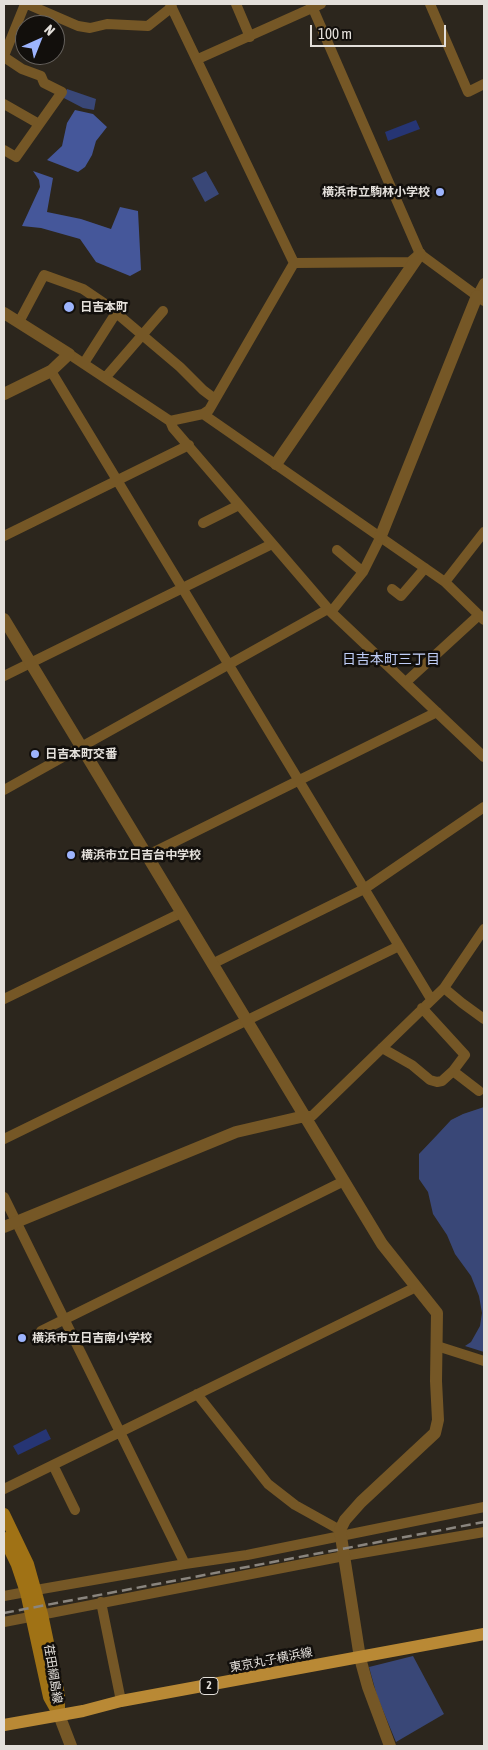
<!DOCTYPE html>
<meta charset="utf-8">
<style>
body{margin:0}
#map{position:relative;width:488px;height:1750px;overflow:hidden;background:#2c261d;font-family:"Asap Condensed",sans-serif}
canvas{display:block}
.frame{position:absolute;inset:0;border:5px solid #e3dfda;pointer-events:none}
.north{position:absolute;left:15px;top:15px;width:50px;height:50px;box-sizing:border-box;background:#120f0c;border:1px solid #66625e;border-radius:50%;rotate:44deg;font-size:14px;font-weight:700;line-height:20px;text-align:center;color:#e3dfda}
.north::after{content:'';display:block;margin:auto;width:18px;height:22px;background:#9db4fd;clip-path:polygon(50% 0,100% 100%,50% 72%,0 100%)}
.scale{position:absolute;left:310px;top:25px;width:136px;height:22px;box-sizing:border-box;border:2px solid #e3dfda;border-top:0;padding-left:6px;font-size:15px;line-height:18px;white-space:nowrap;color:#e3dfda;-webkit-text-stroke:4px #120f0c;paint-order:stroke}
</style>
<div id="map">
<canvas width="488" height="1750"></canvas>
<div class="frame"></div>
<div class="north">N</div>
<div class="scale">100 m</div>
</div>
<script>
const g = document.querySelector('canvas').getContext('2d');
g.lineJoin = 'round';
function paint(path, color) {
  g.fillStyle = color;
  g.fill(path, 'evenodd');
}
function shape(rows) {
  const path = new Path2D();
  for (const r of rows) {
    path.moveTo(r[0], r[1]);
    for (let i = 2; i < r.length; i += 2) path.lineTo(r[i], r[i + 1]);
  }
  return path;
}
function trace(path, color, width, dash) {
  g.strokeStyle = color;
  g.lineWidth = width;
  g.lineCap = dash ? 'butt' : 'round';
  g.setLineDash(dash || []);
  g.stroke(path);
}
function drawText(font, color, halo, rows, align = 'center') {
  g.font = font + ' "Asap Condensed","Noto Sans JP",sans-serif';
  g.lineWidth = 5;
  g.setLineDash([]);
  g.textBaseline = 'middle';
  g.strokeStyle = halo;
  g.fillStyle = color;
  for (const [text, x, y, turn = 0] of rows) {
    g.save();
    g.translate(x, y);
    g.rotate((+turn || 0) * Math.PI / 180);
    g.textAlign = isNaN(turn) ? turn : align;
    if (halo) g.strokeText(text, 0, 0);
    g.fillText(text, 0, 0);
    g.restore();
  }
}
paint(shape([
 [67,89,96,99,94,110,83,108,62,97],
 [206,171,219,194,205,202,192,178],
 [484,1107,484,1352,465,1346,471,1342,480,1326,482,1313,479,1296,471,1276,455,1254,447,1235,433,1214,428,1192,419,1179,419,1154,438,1134,451,1120,463,1114],
 [413,1656,444,1714,396,1742,377,1696,369,1667]
]), '#394777');
paint(shape([
 [75,110,93,114,107,127,96,141,92,155,85,167,78,172,47,160,62,146,67,123],
 [33,171,53,178,47,212,81,219,111,229,120,207,138,211,141,270,130,276,96,262,80,239,41,228,22,226,40,187,39,180]
]), '#45579a');
paint(shape([
 [416,120,420,129,388,141,385,132],
 [46,1429,51,1439,18,1455,13,1446]
]), '#263574');
trace(shape([
 [27,4,78,26,90,28,107,24,148,26,172,7],
 [170,4,294,263],
 [236,4,250,37],
 [311,4,420,254,484,301],
 [430,4,468,92,484,84],
 [4,56,25,4],
 [4,57,22,69,41,76,44,83,62,92,16,157,4,150],
 [198,59,321,4],
 [4,104,39,124],
 [294,263,410,262,417,256],
 [477,296,484,283],
 [19,322,44,275,83,289,108,306,180,367,203,390,215,399],
 [69,354,170,421,173,428,331,612,484,757],
 [84,363,116,313],
 [51,371,431,999],
 [105,378,163,311],
 [203,414,445,582,484,620],
 [170,421,203,414,209,410,294,263],
 [203,523,239,505],
 [4,536,189,445],
 [337,550,363,572],
 [445,582,484,532],
 [392,589,401,596,425,568],
 [331,612,363,572,380,538],
 [4,676,272,544],
 [406,682,479,615],
 [4,790,328,609],
 [146,856,437,712],
 [212,964,364,889,484,807],
 [444,988,462,1003,484,1019],
 [4,999,181,913],
 [382,1048,412,1065,430,1080,437,1082,442,1081,453,1071,465,1055,422,1008],
 [453,1071,479,1091],
 [305,1116,312,1116,444,988,484,929],
 [4,1139,399,946],
 [4,1197,185,1564],
 [41,1331,344,1181],
 [437,1346,484,1361],
 [197,1394,268,1484,295,1505,340,1530],
 [53,1465,75,1510],
 [4,1489,416,1287],
 [36,1590,185,1564,247,1555,484,1507],
 [4,1596,26,1592],
 [101,1602,121,1701],
 [4,1622,344,1556,484,1532]
]), '#755726', 10);
trace(shape([
 [4,313,69,354,51,371,4,394],
 [276,464,420,254],
 [380,538,477,296],
 [4,619,382,1244,437,1313,436,1381,438,1420,435,1433,361,1502,345,1520,340,1530,360,1658,368,1687,390,1746],
 [4,1227,236,1132,305,1116],
 [59,1715,71,1746]
]), '#755726', 12);
trace(shape([
 [4,1514,28,1564,42,1614,59,1695,59,1715],
 [4,1538,17,1565,26,1592,49,1697,58,1713]
]), '#a07215', 12);
trace(shape([
 [4,1725,83,1711,121,1701,484,1634]
]), '#b98935', 12);
trace(shape([
 [4,1613,484,1522]
]), '#8a857e', 2.5, [10, 5]);
for (const [x, y, r, color] of [
 [440,192,5,"#9db4fd"],
 [69,307,6,"#9db4fd"],
 [35,754,5,"#9db4fd"],
 [71,855,5,"#9db4fd"],
 [22,1338,5,"#9db4fd"]
]) {
  const dot = new Path2D();
  dot.arc(x, y, r, 0, 2 * Math.PI);
  g.fillStyle = color;
  g.fill(dot);
  trace(dot, '#120f0c', 2);
}
for (const [x, y, w] of [
 [209,1686,18]
]) {
  const box = new Path2D();
  box.roundRect(x - w / 2, y - 8.5, w, 17, 4);
  g.fillStyle = '#120f0c';
  g.fill(box);
  trace(box, '#e3dfda', 1);
}
drawText('bold 11px', '#e3dfda', null, [
 ["2",209,1686]
]);
drawText('bold 12px', '#e3dfda', '#120f0c', [
 ["横浜市立駒林小学校",430,192,"right"],
 ["日吉本町",80,307],
 ["日吉本町交番",45,754],
 ["横浜市立日吉台中学校",81,855],
 ["横浜市立日吉南小学校",32,1338]
], 'left');
drawText('12px', '#e3dfda', '#120f0c', [
 ["東京丸子横浜線",271,1660,-11],
 ["荏田綱島線",53,1674,81]
]);
drawText('14px', '#c0cef8', '#120f0c', [
 ["日吉本町三丁目",391,660]
]);
</script>
